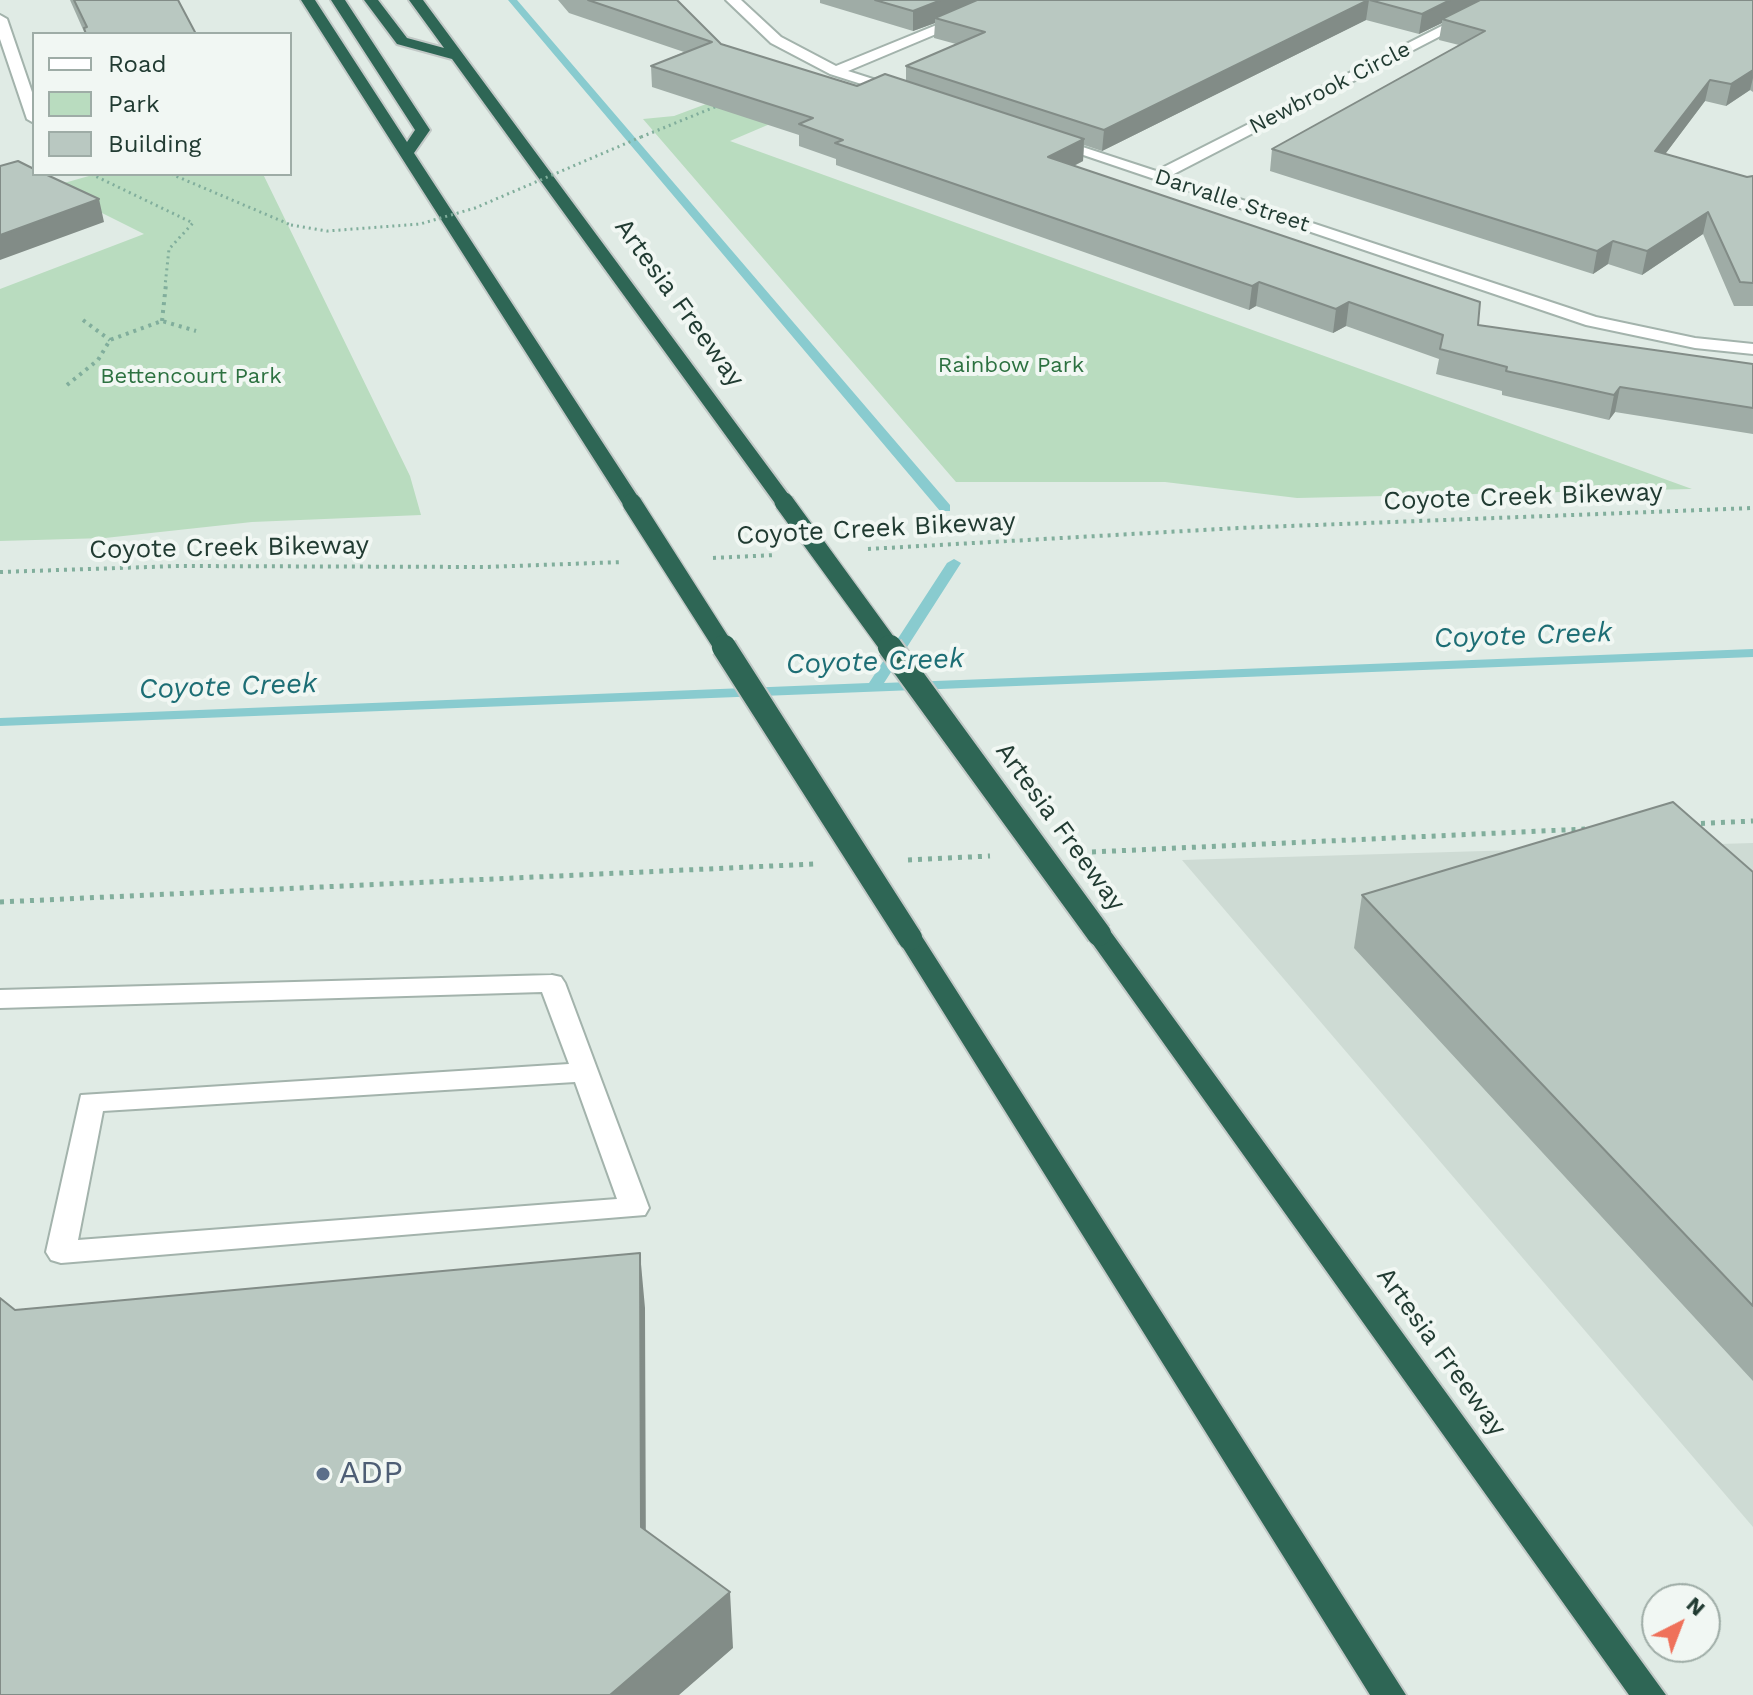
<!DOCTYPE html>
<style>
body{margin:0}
#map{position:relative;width:1753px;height:1695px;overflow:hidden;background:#e0ebe5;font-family:"Work Sans",sans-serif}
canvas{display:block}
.legend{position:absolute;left:32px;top:32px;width:260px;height:144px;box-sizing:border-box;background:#f1f7f3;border:2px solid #9eaca6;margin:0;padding:10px 14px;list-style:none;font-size:24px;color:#213b32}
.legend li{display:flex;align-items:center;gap:16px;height:40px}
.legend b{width:40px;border:2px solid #9eaca6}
.north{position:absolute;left:1641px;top:1583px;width:80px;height:80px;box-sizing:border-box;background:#f1f7f3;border:2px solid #9eaca6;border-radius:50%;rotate:42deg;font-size:22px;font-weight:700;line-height:32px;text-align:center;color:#213b32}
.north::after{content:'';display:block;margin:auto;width:28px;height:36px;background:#ef715a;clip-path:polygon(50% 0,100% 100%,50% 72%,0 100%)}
</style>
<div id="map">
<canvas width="1753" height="1695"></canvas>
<ul class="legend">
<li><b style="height:10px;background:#fff"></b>Road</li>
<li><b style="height:22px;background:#b9dcbf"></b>Park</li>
<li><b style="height:22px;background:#b9c8c1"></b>Building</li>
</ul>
<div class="north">N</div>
</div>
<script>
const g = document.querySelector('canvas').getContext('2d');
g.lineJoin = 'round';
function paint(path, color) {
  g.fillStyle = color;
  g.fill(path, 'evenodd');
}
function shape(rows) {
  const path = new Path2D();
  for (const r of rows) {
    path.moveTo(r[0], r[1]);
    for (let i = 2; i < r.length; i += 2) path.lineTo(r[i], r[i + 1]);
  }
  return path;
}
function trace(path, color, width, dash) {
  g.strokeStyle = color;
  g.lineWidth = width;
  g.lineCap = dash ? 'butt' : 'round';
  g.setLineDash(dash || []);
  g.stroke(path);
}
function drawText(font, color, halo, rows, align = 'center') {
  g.font = font + ' "Work Sans",sans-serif';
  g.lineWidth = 8;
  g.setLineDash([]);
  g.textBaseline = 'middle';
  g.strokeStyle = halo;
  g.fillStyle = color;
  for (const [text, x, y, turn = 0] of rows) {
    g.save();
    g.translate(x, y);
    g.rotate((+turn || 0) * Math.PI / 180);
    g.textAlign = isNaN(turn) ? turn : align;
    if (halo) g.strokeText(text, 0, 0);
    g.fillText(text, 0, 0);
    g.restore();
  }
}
paint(shape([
 [1753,843,1753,1527,1182,860]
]), '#cedbd4');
paint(shape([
 [781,76,838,95,730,141,1692,489,1297,498,1165,482,956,482,643,119,674,116],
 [96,174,263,174,410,476,421,515,252,522,105,538,0,541,0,289,144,234,50,187]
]), '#b9dcbf');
paint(shape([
 [508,0,517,0,950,505,950,511,940,511,508,0],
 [954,559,961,563,884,683,1753,649,1753,657,0,726,0,718,869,683,947,563,954,559]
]), '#89cbcf');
const lane = shape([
 [552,975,561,977,565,983,649,1208,645,1215,61,1263,51,1260,46,1252,81,1095,569,1064,542,992,0,1008,0,990,552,975],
 [575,1082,617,1199,78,1240,103,1111,575,1082]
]);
const street = shape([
 [726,0,741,0,781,37,836,66,998,0,1017,0,848,71,901,88,903,91,896,95,830,74,771,43,726,0],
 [1493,0,1510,0,1170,176,1596,317,1695,338,1753,344,1753,354,1695,348,1586,325,1045,142,1058,139,1156,171,1493,0],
 [0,15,7,19,34,98,34,123,27,119,0,39,0,15]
]);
const highway = shape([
 [301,0,315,0,407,142,415,130,331,0,345,0,430,130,414,153,642,503,639,507,625,507,622,503,301,0],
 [364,0,378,0,407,38,444,48,409,0,423,0,791,498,794,502,791,506,777,506,452,59,397,44,364,0],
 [1099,926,1108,928,1666,1695,1629,1695,1090,940,1086,934,1090,928,1099,926],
 [910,930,919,932,1406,1695,1370,1695,897,938,901,932,910,930]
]);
trace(lane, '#a3b3ac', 4);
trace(street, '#a3b3ac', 4);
trace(highway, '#c1c8c6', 4);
trace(shape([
 [641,137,720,105],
 [91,174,193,223,169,249,165,286],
 [171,174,291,225]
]), '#81ae9c', 3, [2, 4]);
trace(shape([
 [83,320,110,340],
 [162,321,166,284],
 [67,385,98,360,110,340,162,321,196,331],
 [868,549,1238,528,1753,508],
 [713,558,775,555],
 [0,572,178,566,485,567,623,562]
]), '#81ae9c', 4, [3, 5]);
trace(shape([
 [1691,824,1753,821],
 [1092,852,1585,829],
 [908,860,990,856],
 [0,902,814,864]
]), '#81ae9c', 5, [4, 6]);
paint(lane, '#fff');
paint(street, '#fff');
paint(highway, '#2e6655');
const highwayBridgeFar1 = shape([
 [784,502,891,649],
 [632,503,725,649]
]);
const highwayBridge = shape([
 [724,647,910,938],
 [890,647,1099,934]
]);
trace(highwayBridgeFar1, '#c1c8c6', 22, []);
trace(highwayBridge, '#c1c8c6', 28, []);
trace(shape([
 [291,225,327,231,420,224,475,208,641,137]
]), '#81ae9c', 3, [2, 4]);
trace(highwayBridgeFar1, '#2e6655', 19);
trace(highwayBridge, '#2e6655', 24);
paint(shape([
 [70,0,178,0,196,34,85,34],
 [558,0,677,0,721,44,857,86,906,81,906,66,956,44,934,38,935,23,913,31,820,3,820,0,1753,0,1753,92,1750,90,1726,106,1705,101,1665,154,1747,177,1753,176,1753,306,1734,306,1703,234,1642,275,1608,264,1593,274,1270,171,1272,149,1459,45,1439,40,1442,23,1419,34,1366,20,1102,151,1084,145,1083,161,1074,166,1478,325,1753,364,1753,434,1615,412,1609,420,1502,395,1502,391,1436,374,1439,359,1346,326,1333,333,1256,306,1249,310,836,165,836,159,799,146,799,135,652,87,651,66,684,52,569,13],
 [1753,872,1753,1381,1354,948,1362,895]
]), '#9faca6');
paint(shape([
 [941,0,990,0,935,18,935,23,913,31,913,11],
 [1369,0,1366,20,1102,151,1104,130],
 [1450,0,1487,0,1442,19,1442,23,1419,34,1422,14],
 [1753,70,1753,78,1750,90,1726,106,1731,84],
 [1710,80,1705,101,1651,173,1655,151],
 [1084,139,1083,161,1047,179,1048,157],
 [99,199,104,222,0,260,0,235],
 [1708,212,1703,234,1642,275,1647,251],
 [1613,241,1608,264,1593,274,1597,251],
 [1259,282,1256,306,1249,310,1252,286],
 [1349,302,1346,326,1333,333,1336,309],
 [1620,387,1615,412,1609,420,1614,395],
 [640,1253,645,1308,646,1582,641,1527],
 [730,1592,733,1648,679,1695,610,1695]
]), '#828c87');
const building = shape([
 [74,0,178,0,196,34,86,34,84,28,87,27,74,0],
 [588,0,677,0,721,44,857,86,885,74,1084,139,1048,157,1480,302,1478,325,1753,364,1753,408,1620,387,1614,395,1506,371,1507,367,1440,349,1443,335,1349,302,1336,309,1259,282,1252,286,835,143,843,140,799,124,813,118,651,66,712,42,588,0],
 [875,0,941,0,913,11,875,0],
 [977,0,1368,0,1104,130,906,66,985,32,935,18,977,0],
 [1370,0,1450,0,1422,14,1370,0],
 [1480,0,1753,0,1753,70,1731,84,1710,80,1655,151,1747,177,1753,176,1753,283,1740,282,1708,212,1647,251,1613,241,1597,251,1272,149,1485,31,1442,19,1480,0],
 [18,161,34,169,34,174,45,174,99,199,0,235,0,166,18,161],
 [1673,802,1753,872,1753,1306,1362,895,1673,802],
 [640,1253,641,1527,730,1592,610,1695,0,1695,0,1298,15,1310,640,1253]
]);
paint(building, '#b9c8c1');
trace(building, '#828c87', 2);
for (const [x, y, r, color] of [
 [323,1474,8,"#5c6f8a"]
]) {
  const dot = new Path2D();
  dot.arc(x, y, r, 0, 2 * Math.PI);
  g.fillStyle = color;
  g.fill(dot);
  trace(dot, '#f1f7f3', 3);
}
drawText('22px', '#213b32', '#f1f7f3', [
 ["Newbrook Circle",1330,88,-27],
 ["Darvalle Street",1232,201,18]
]);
drawText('22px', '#2c7140', '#f1f7f3', [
 ["Rainbow Park",1011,366],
 ["Bettencourt Park",191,377]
]);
drawText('26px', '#213b32', '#f1f7f3', [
 ["Artesia Freeway",679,303,54],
 ["Coyote Creek Bikeway",1523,497,-2],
 ["Coyote Creek Bikeway",876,529,-3],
 ["Coyote Creek Bikeway",229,548,-1],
 ["Artesia Freeway",1060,827,54],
 ["Artesia Freeway",1441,1352,54]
]);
drawText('italic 28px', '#1d6e75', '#f1f7f3', [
 ["Coyote Creek",1523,636,-2],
 ["Coyote Creek",875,662,-2],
 ["Coyote Creek",228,687,-2]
]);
drawText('32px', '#4e5e75', '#f1f7f3', [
 ["ADP",339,1474]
], 'left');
</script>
